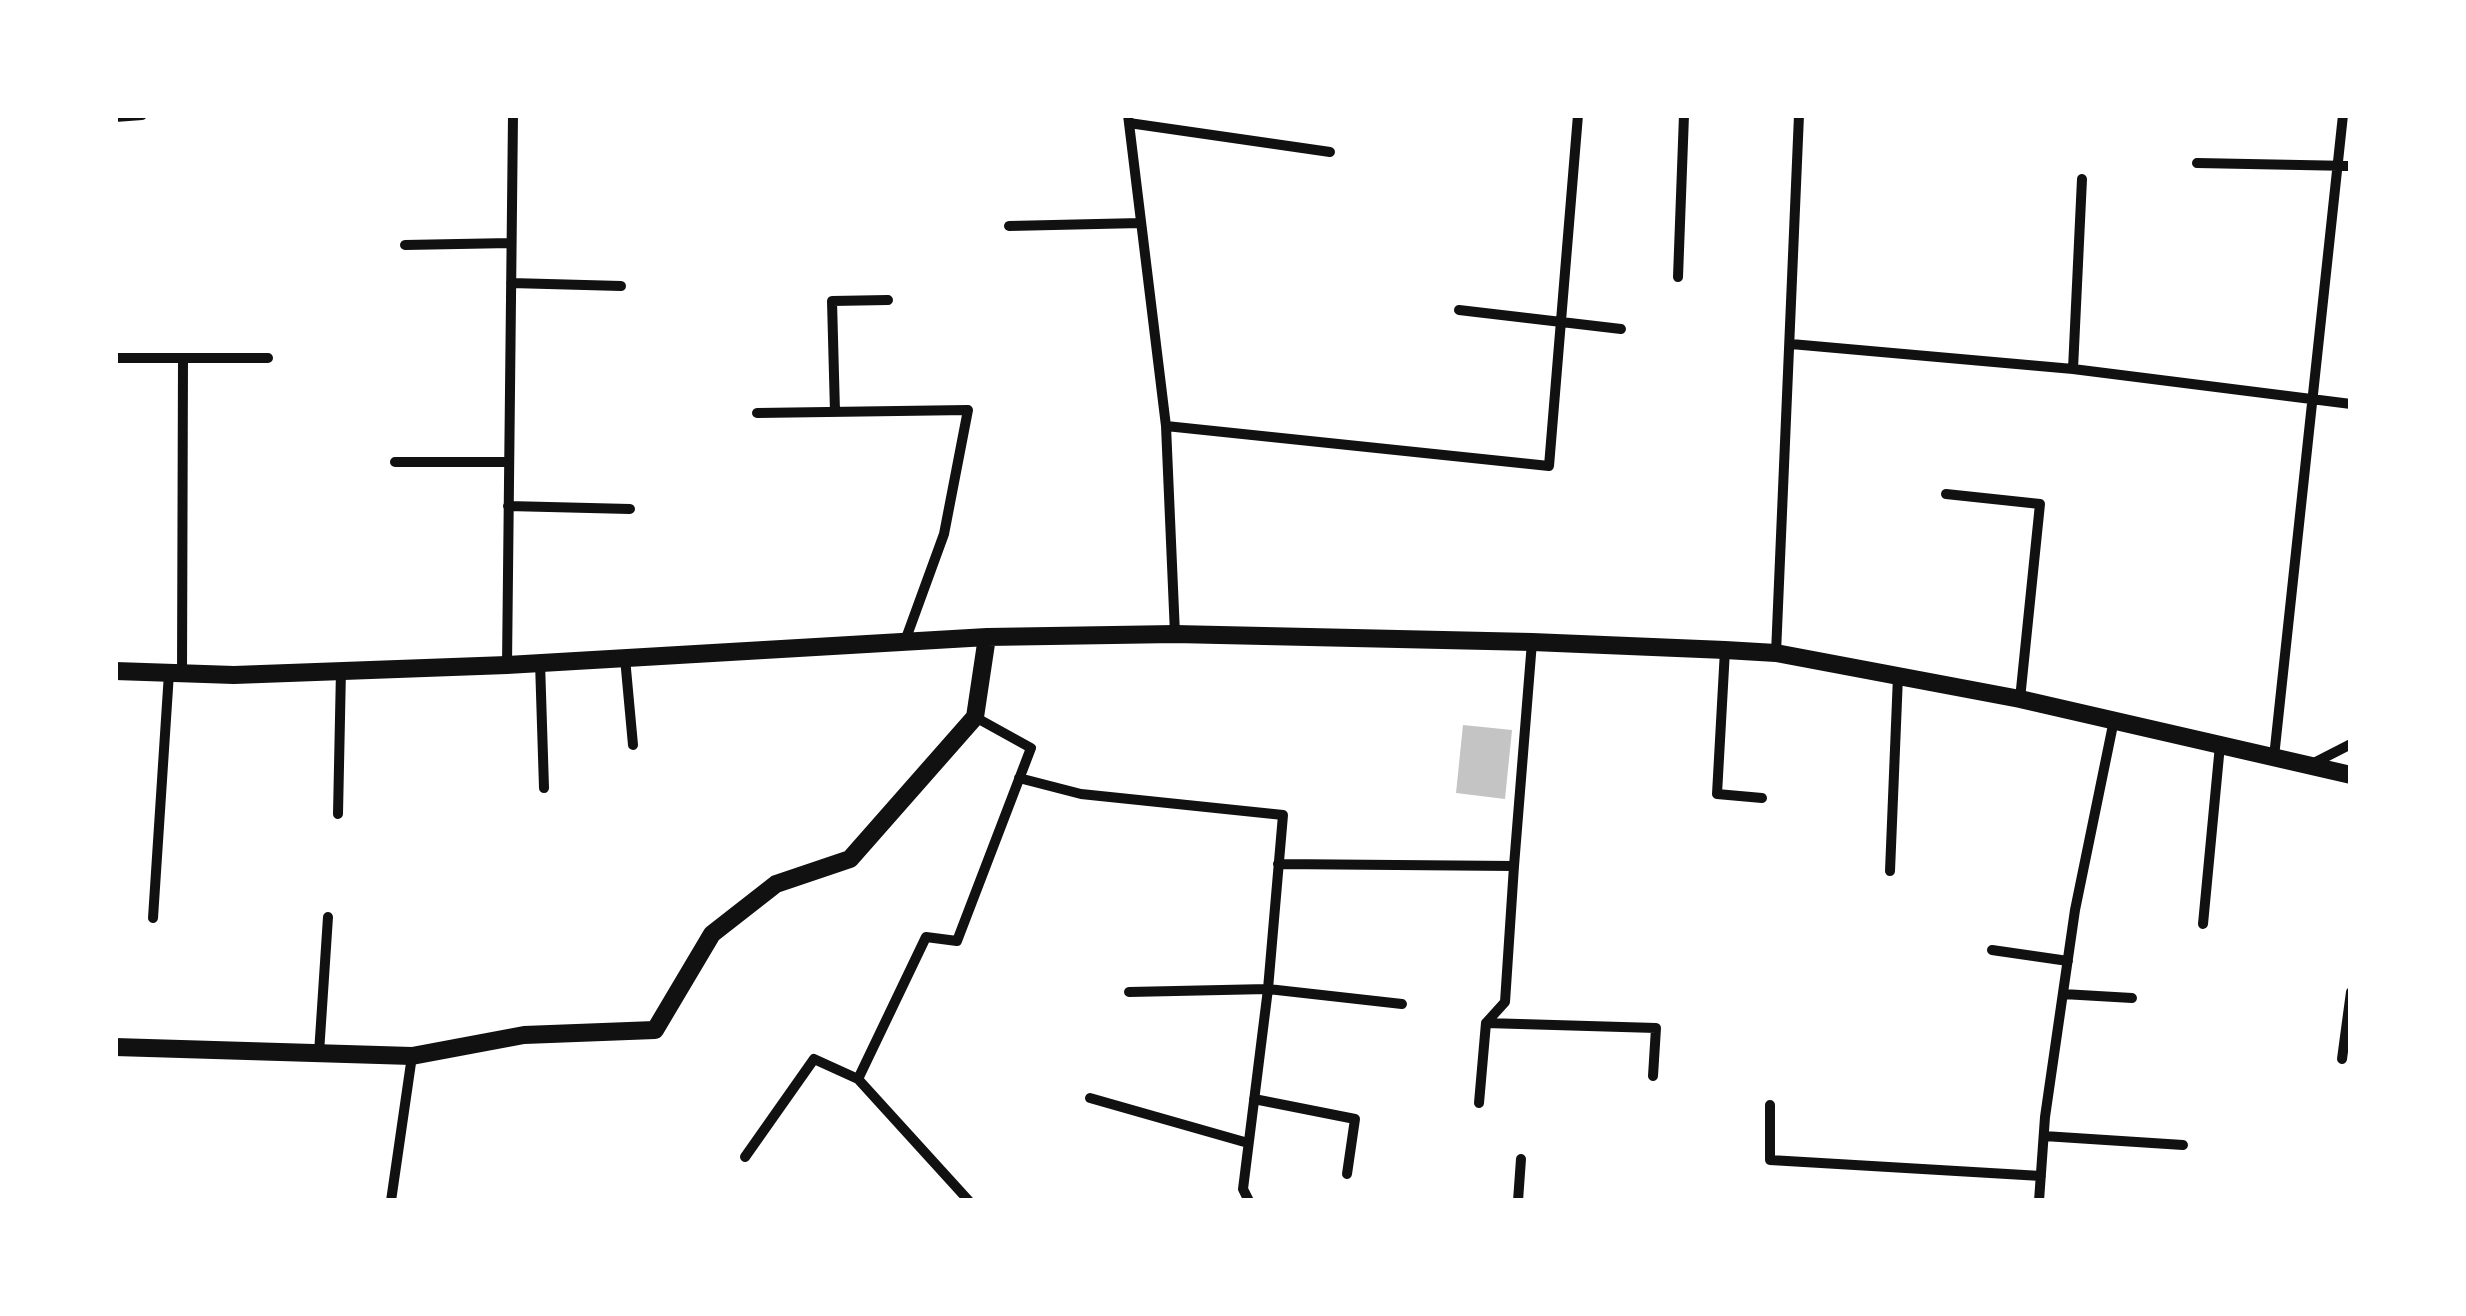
<!DOCTYPE html>
<style>
body{margin:0}
#map{position:relative;width:2466px;height:1316px;overflow:hidden;background:#fff;font-family:"IBM Plex Sans",sans-serif}
canvas{display:block}
.frame{position:absolute;inset:0;border:118px solid #fff;pointer-events:none}
</style>
<div id="map">
<canvas width="2466" height="1316"></canvas>
<div class="frame"></div>
</div>
<script>
const g = document.querySelector('canvas').getContext('2d');
g.lineJoin = 'round';
function paint(path, color) {
  g.fillStyle = color;
  g.fill(path, 'evenodd');
}
function shape(rows) {
  const path = new Path2D();
  for (const r of rows) {
    path.moveTo(r[0], r[1]);
    for (let i = 2; i < r.length; i += 2) path.lineTo(r[i], r[i + 1]);
  }
  return path;
}
function trace(path, color, width, dash) {
  g.strokeStyle = color;
  g.lineWidth = width;
  g.lineCap = dash ? 'butt' : 'round';
  g.setLineDash(dash || []);
  g.stroke(path);
}
paint(shape([
 [1463,725,1512,730,1505,799,1456,793]
]), '#c4c4c4');
trace(shape([
 [1128,115,1166,426,1175,634],
 [115,117,142,115],
 [1129,123,1330,152],
 [2197,163,2351,166],
 [1009,226,1141,223],
 [405,245,511,243],
 [1678,277,1684,115],
 [511,283,621,286],
 [1459,310,1621,329],
 [1791,344,2073,369,2351,404],
 [115,358,268,358],
 [2073,369,2082,179],
 [835,412,832,301,888,300],
 [757,413,968,410,944,534,905,641],
 [1166,426,1549,466,1578,115],
 [395,462,509,462],
 [1946,494,2040,504,2020,699],
 [508,506,630,509],
 [1725,650,1717,794,1762,798],
 [1776,653,1799,115],
 [625,658,633,745],
 [540,662,544,788],
 [507,665,513,115],
 [182,674,183,358],
 [2274,757,2343,115],
 [2310,765,2351,744],
 [1019,778,1081,794,1283,815,1268,989,1243,1189,1249,1201],
 [338,814,341,670],
 [1278,864,1514,866,1505,1002,1486,1023,1479,1103],
 [1514,866,1532,642],
 [1890,871,1898,676],
 [153,918,169,673],
 [2203,924,2220,745],
 [1992,950,2068,961],
 [1129,992,1268,989,1402,1004],
 [2063,994,2132,998],
 [1486,1023,1656,1028,1653,1076],
 [319,1053,328,917],
 [2342,1059,2351,992],
 [1090,1098,1248,1143],
 [1254,1099,1355,1119,1347,1174],
 [1770,1105,1770,1160,2041,1176],
 [2044,1136,2183,1145],
 [745,1157,814,1059,858,1079],
 [391,1201,412,1056],
 [969,1201,858,1079,926,937,957,941,1031,748,975,717],
 [1518,1201,1521,1159],
 [2039,1201,2045,1117,2075,910,2114,720]
]), '#111', 10);
trace(shape([
 [115,671,234,675,507,665,987,637,1175,634,1532,642,1725,650,1776,653,2020,699,2351,775],
 [115,1047,412,1056,524,1035,655,1030,712,934,776,884,850,859,975,717,987,637]
]), '#111', 18);
</script>
